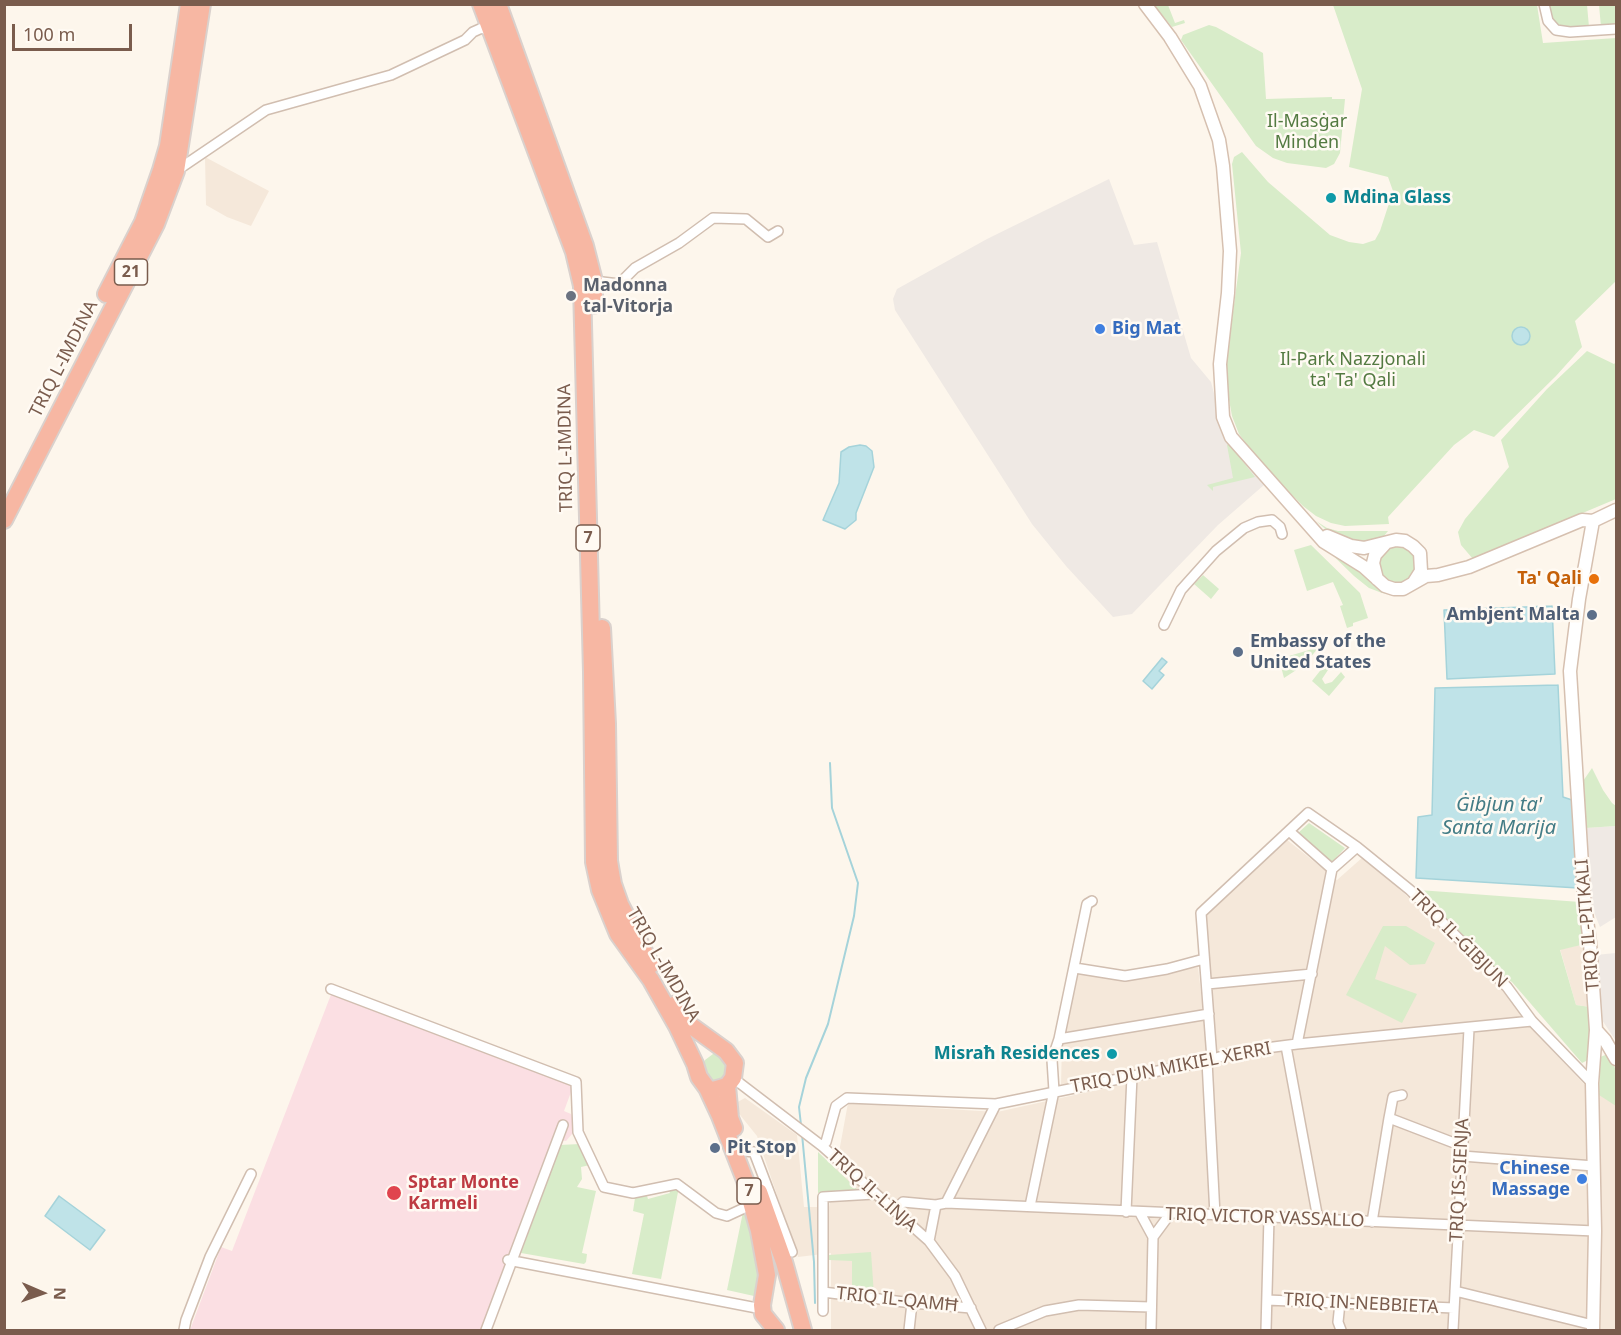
<!DOCTYPE html>
<meta charset="utf-8">
<style>
body{margin:0}
#map{position:relative;width:1621px;height:1335px;overflow:hidden;background:#fdf6ec;font-family:"Noto Sans",sans-serif}
canvas{display:block}
.frame{position:absolute;inset:0;border:6px solid #7a5c4d;pointer-events:none}
.north{position:absolute;left:12px;top:1263px;width:60px;height:60px;-webkit-text-stroke:4px #fffaf3;paint-order:stroke;rotate:92deg;font-size:16px;font-weight:700;line-height:24px;text-align:center;color:#7a5c4d}
.north::after{content:'';display:block;margin:auto;width:21px;height:27px;background:#7a5c4d;clip-path:polygon(50% 0,100% 100%,50% 72%,0 100%)}
.scale{position:absolute;left:12px;top:24px;width:120px;height:27px;box-sizing:border-box;border:3px solid #7a5c4d;border-top:0;padding-left:8px;font-size:18px;line-height:21px;white-space:nowrap;color:#7a5c4d;-webkit-text-stroke:4px #fffaf3;paint-order:stroke}
</style>
<div id="map">
<canvas width="1621" height="1335"></canvas>
<div class="frame"></div>
<div class="north">N</div>
<div class="scale">100 m</div>
</div>
<script>
const g = document.querySelector('canvas').getContext('2d');
g.lineJoin = 'round';
function paint(path, color) {
  g.fillStyle = color;
  g.fill(path, 'evenodd');
}
function shape(rows) {
  const path = new Path2D();
  for (const r of rows) {
    if (r.length === 3) {
      path.moveTo(r[0] + r[2], r[1]);
      path.arc(r[0], r[1], r[2], 0, 2 * Math.PI);
      continue;
    }
    path.moveTo(r[0], r[1]);
    for (let i = 2; i < r.length; i += 2) path.lineTo(r[i], r[i + 1]);
  }
  return path;
}
function trace(path, color, width, dash) {
  g.strokeStyle = color;
  g.lineWidth = width;
  g.lineCap = dash ? 'butt' : 'round';
  g.setLineDash(dash || []);
  g.stroke(path);
}
function drawText(font, color, halo, rows, align = 'center') {
  g.font = font + ' "Noto Sans",sans-serif';
  g.lineWidth = 5;
  g.setLineDash([]);
  g.textBaseline = 'middle';
  g.strokeStyle = halo;
  g.fillStyle = color;
  for (const [text, x, y, turn = 0] of rows) {
    g.save();
    g.translate(x, y);
    g.rotate((+turn || 0) * Math.PI / 180);
    g.textAlign = isNaN(turn) ? turn : align;
    if (halo) g.strokeText(text, 0, 0);
    g.fillText(text, 0, 0);
    g.restore();
  }
}
paint(shape([
 [205,157,269,191,251,226,227,217,206,205],
 [1286,839,1337,880,1363,857,1451,935,1502,988,1530,1027,1585,1085,1616,1105,1616,1330,831,1330,831,1253,798,1257,757,1136,732,1105,745,1098,797,1135,804,1207,829,1207,848,1103,997,1112,1216,1064,1206,916],
 [1585,944,1590,1007,1576,1005,1560,949],
 [1198,967,1203,1010,1062,1036,1072,972,1125,980],
 [1206,1017,1208,1058,1061,1085,1062,1043]
]), '#f5e8da');
paint(shape([
 [1109,179,1134,245,1157,242,1191,358,1211,382,1226,439,1264,485,1218,525,1132,614,1113,617,1066,566,1032,524,895,310,893,299,897,289,987,239],
 [1616,826,1616,917,1600,927,1590,902,1586,828],
 [1616,953,1616,1041,1602,1020,1595,955]
]), '#efe9e4');
paint(shape([
 [332,992,574,1084,564,1111,571,1114,575,1126,572,1134,566,1141,554,1139,481,1330,190,1330,221,1247,232,1251]
]), '#fbdfe3');
paint(shape([
 [1154,5,1168,5,1175,23,1184,20,1185,23,1172,27],
 [1333,5,1537,5,1543,43,1616,38,1616,281,1575,321,1582,347,1556,376,1494,437,1474,430,1454,445,1388,517,1389,524,1345,526,1331,523,1316,516,1303,506,1263,466,1239,434,1232,416,1226,383,1226,364,1241,253,1232,164,1234,157,1242,152,1268,182,1330,235,1349,242,1363,244,1375,240,1380,231,1393,191,1388,177,1349,167,1362,89],
 [1547,5,1587,5,1589,27,1571,29,1555,24,1552,21],
 [1599,5,1616,5,1616,26,1601,27],
 [1209,25,1216,27,1263,53,1266,99,1332,97,1332,99,1345,99,1340,153,1334,164,1326,168,1287,163,1273,158,1256,146,1181,40,1183,35],
 [1587,351,1614,364,1616,362,1616,499,1473,559,1461,545,1458,532,1465,519,1509,467,1501,440,1547,389],
 [1229,444,1255,477,1213,487,1213,491,1207,485,1233,478,1227,445],
 [1316,521,1327,528,1338,531,1388,531,1384,536,1370,543,1354,545,1330,533],
 [1319,542,1396,595,1382,593,1369,588,1354,576],
 [1392,544,1412,549,1418,562,1414,575,1404,583,1391,584,1381,576,1378,558],
 [1311,545,1360,593,1368,618,1353,623,1353,626,1347,628,1340,606,1343,605,1333,582,1307,591,1294,550],
 [1203,575,1219,589,1211,599,1194,584],
 [1319,647,1304,665,1284,678,1279,659],
 [1327,662,1330,667,1322,679,1325,684,1332,682,1341,672,1345,677,1329,696,1312,681],
 [1592,768,1603,790,1612,803,1616,806,1616,826,1586,828,1581,784],
 [1309,823,1345,848,1332,862,1298,833],
 [1419,890,1580,902,1585,944,1560,950,1576,1005,1590,1007,1590,1059,1582,1063,1512,982,1504,977],
 [1383,926,1406,926,1435,943,1425,964,1410,965,1385,946,1375,979,1417,994,1402,1023,1346,995],
 [713,1054,717,1054,729,1062,725,1079,713,1082,709,1080,703,1064,705,1060],
 [1608,1054,1616,1070,1616,1106,1599,1095,1600,1057],
 [580,1144,590,1165,581,1167,582,1179,577,1187,596,1191,582,1253,587,1254,586,1262,584,1264,521,1253,560,1145],
 [818,1152,858,1190,818,1193],
 [679,1187,661,1279,632,1274,644,1214,633,1211,635,1198,647,1196,648,1199,670,1193,669,1191],
 [743,1212,748,1216,759,1277,757,1293,754,1296,727,1290],
 [871,1252,874,1295,852,1292,852,1261,829,1260,829,1255]
]), '#d8ecc9');
const water = shape([
 [1521,336,9],
 [860,445,866,446,872,451,874,467,856,513,856,520,845,529,823,520,839,483,841,452,849,447,860,445],
 [1552,606,1555,674,1447,679,1444,610,1552,606],
 [1162,658,1167,662,1159,671,1164,675,1152,689,1143,681,1162,658],
 [1558,685,1563,797,1572,800,1578,888,1416,878,1418,817,1432,815,1435,688,1558,685],
 [59,1196,105,1230,90,1250,45,1216,59,1196]
]);
paint(water, '#bfe3e8');
trace(water, '#a5d3da', 1.5);
trace(shape([
 [801,1125,799,1107,806,1078,828,1024,854,916,858,883,832,808,830,763],
 [802,1134,814,1262,815,1303]
]), '#a5d3da', 2);
const street = shape([
 [1544,4,1548,21,1556,30,1570,32,1616,29],
 [176,171,266,110,391,75,465,40,473,32,482,28,491,32],
 [594,281,619,284,635,268,679,243,713,218,746,219,768,237,778,231],
 [1164,625,1181,590,1216,551,1244,528,1258,522,1272,520,1280,527,1282,534],
 [1289,831,1332,869],
 [1075,968,1125,976,1167,969,1204,959],
 [1207,984,1312,974],
 [331,989,576,1082,578,1132,604,1187,633,1193,677,1184,716,1213,727,1216,753,1204],
 [1059,1039,1209,1014],
 [1297,1044,1332,869,1357,847],
 [1286,1046,1318,1219],
 [1212,1059,1201,913,1308,813,1357,847,1410,890,1507,987,1532,1021,1592,1083],
 [1207,1061,1215,1215],
 [733,1078,822,1146,929,1241,955,1276,981,1330],
 [1389,1118,1393,1097,1402,1095],
 [822,1146,826,1142,836,1106,847,1098,996,1104,1207,1061,1235,1052,1297,1044,1532,1021],
 [745,1151,754,1152,792,1252],
 [1462,1156,1594,1166],
 [946,1203,996,1104],
 [1030,1206,1054,1091,1052,1060,1059,1039,1087,904,1092,901],
 [895,1210,903,1202,936,1205,946,1203,1595,1231],
 [1126,1212,1132,1076],
 [1140,1213,1153,1237,1151,1330],
 [1372,1222,1389,1118,1462,1146],
 [1153,1237,1170,1214],
 [929,1241,936,1205],
 [508,1260,762,1309],
 [1455,1291,1593,1325],
 [823,1292,912,1303,971,1308],
 [1267,1300,1454,1308],
 [1340,1303,1338,1322,1341,1330],
 [823,1311,823,1197,874,1194],
 [184,1330,186,1320,210,1257,251,1174],
 [486,1330,563,1125],
 [909,1330,912,1303],
 [999,1330,1045,1311,1079,1305,1151,1307],
 [1266,1330,1269,1217],
 [1453,1330,1469,1029]
]);
const secondary = shape([
 [1145,4,1170,37,1200,86,1219,140,1223,166,1230,251,1228,293,1220,364,1223,417,1231,437,1324,542,1364,567,1385,586,1394,589,1403,589,1426,576,1438,575,1469,567,1582,520,1593,521,1616,510],
 [1593,521,1579,599,1570,671,1584,897,1590,943,1596,1030,1592,1083,1595,1231,1593,1330],
 [1327,536,1351,546,1364,548,1396,540,1405,541,1413,546,1420,553,1421,571,1414,582],
 [1377,579,1373,563,1375,555,1385,544],
 [1596,1030,1605,1040,1616,1059]
]);
const highway = shape([
 [481,4,574,252,582,286,592,672,594,862,600,890,618,934,651,980,677,1026,695,1064,699,1077,707,1088,720,1116,745,1180,759,1231,767,1275,762,1305,763,1314,776,1330],
 [498,4,585,246,594,281,594,305],
 [106,294,143,222,161,170,168,146,189,4],
 [4,520,156,224,176,171,202,4],
 [602,628,607,724,609,861,613,884,620,904,651,965],
 [676,1004,690,1025,726,1051,735,1063,733,1078,727,1086,713,1090,707,1088],
 [727,1086,730,1118,734,1128],
 [759,1192,784,1262,803,1330]
]);
trace(street, '#d1beb0', 12);
trace(secondary, '#d6c0b0', 15);
trace(highway, '#dad1cd', 20);
trace(street, '#fff', 9);
trace(secondary, '#fff', 12);
trace(highway, '#f7b7a3', 16);
for (const [x, y, r, color] of [
 [1331,198,6,"#0f9aa8"],
 [571,296,6,"#6b7280"],
 [1100,329,6,"#3f7fe0"],
 [1594,579,6,"#e8710a"],
 [1592,615,6,"#5c6f8a"],
 [1238,652,6,"#5c6f8a"],
 [1112,1054,6,"#0f9aa8"],
 [715,1148,6,"#5c6f8a"],
 [1582,1179,6,"#3f7fe0"],
 [394,1193,8,"#e0444e"]
]) {
  const dot = new Path2D();
  dot.arc(x, y, r, 0, 2 * Math.PI);
  g.fillStyle = color;
  g.fill(dot);
  trace(dot, '#fffaf3', 2);
}
for (const [x, y, w] of [
 [131,272,33],
 [588,538,24],
 [749,1191,24]
]) {
  const box = new Path2D();
  box.roundRect(x - w / 2, y - 13, w, 26, 4.5);
  g.fillStyle = '#fffaf3';
  g.fill(box);
  trace(box, '#7a5c4d', 1.5);
}
drawText('bold 16px', '#7a5c4d', null, [
 ["21",131,272],
 ["7",588,538],
 ["7",749,1191]
]);
drawText('18px', '#537a41', '#fffaf3', [
 ["Il-Masġar",1307,122],
 ["Minden",1307,143],
 ["Il-Park Nazzjonali",1353,360],
 ["ta' Ta' Qali",1353,381]
]);
drawText('bold 18px', '#0d838f', '#fffaf3', [
 ["Mdina Glass",1343,198],
 ["Misraħ Residences",1100,1054,"right"]
], 'left');
drawText('bold 18px', '#5b616d', '#fffaf3', [
 ["Madonna",583,286],
 ["tal-Vitorja",583,307]
], 'left');
drawText('bold 18px', '#366cbe', '#fffaf3', [
 ["Big Mat",1112,329],
 ["Chinese",1570,1169,"right"],
 ["Massage",1570,1190,"right"]
], 'left');
drawText('18px', '#7a5c4d', '#fffaf3', [
 ["TRIQ L-IMDINA",64,359,-63],
 ["TRIQ L-IMDINA",566,448,-91],
 ["TRIQ IL-PITKALI",1588,925,-95],
 ["TRIQ IL-ĠIBJUN",1458,939,45],
 ["TRIQ L-IMDINA",663,965,60],
 ["TRIQ DUN MIKIEL XERRI",1171,1068,-11],
 ["TRIQ IS-SIENJA",1460,1180,-87],
 ["TRIQ IL-LINJA",872,1191,42],
 ["TRIQ VICTOR VASSALLO",1265,1218,2],
 ["TRIQ IL-QAMĦ",897,1300,6],
 ["TRIQ IN-NEBBIETA",1361,1304,3]
]);
drawText('bold 18px', '#c56008', '#fffaf3', [
 ["Ta' Qali",1582,579]
], 'right');
drawText('bold 18px', '#4e5e75', '#fffaf3', [
 ["Ambjent Malta",1580,615,"right"],
 ["Embassy of the",1250,642],
 ["United States",1250,663],
 ["Pit Stop",727,1148]
], 'left');
drawText('bold 18px', '#be3a42', '#fffaf3', [
 ["Sptar Monte",408,1183],
 ["Karmeli",408,1204]
], 'left');
drawText('italic 20px', '#437c86', '#fffaf3', [
 ["Ġibjun ta'",1499,805],
 ["Santa Marija",1499,828]
]);
</script>
